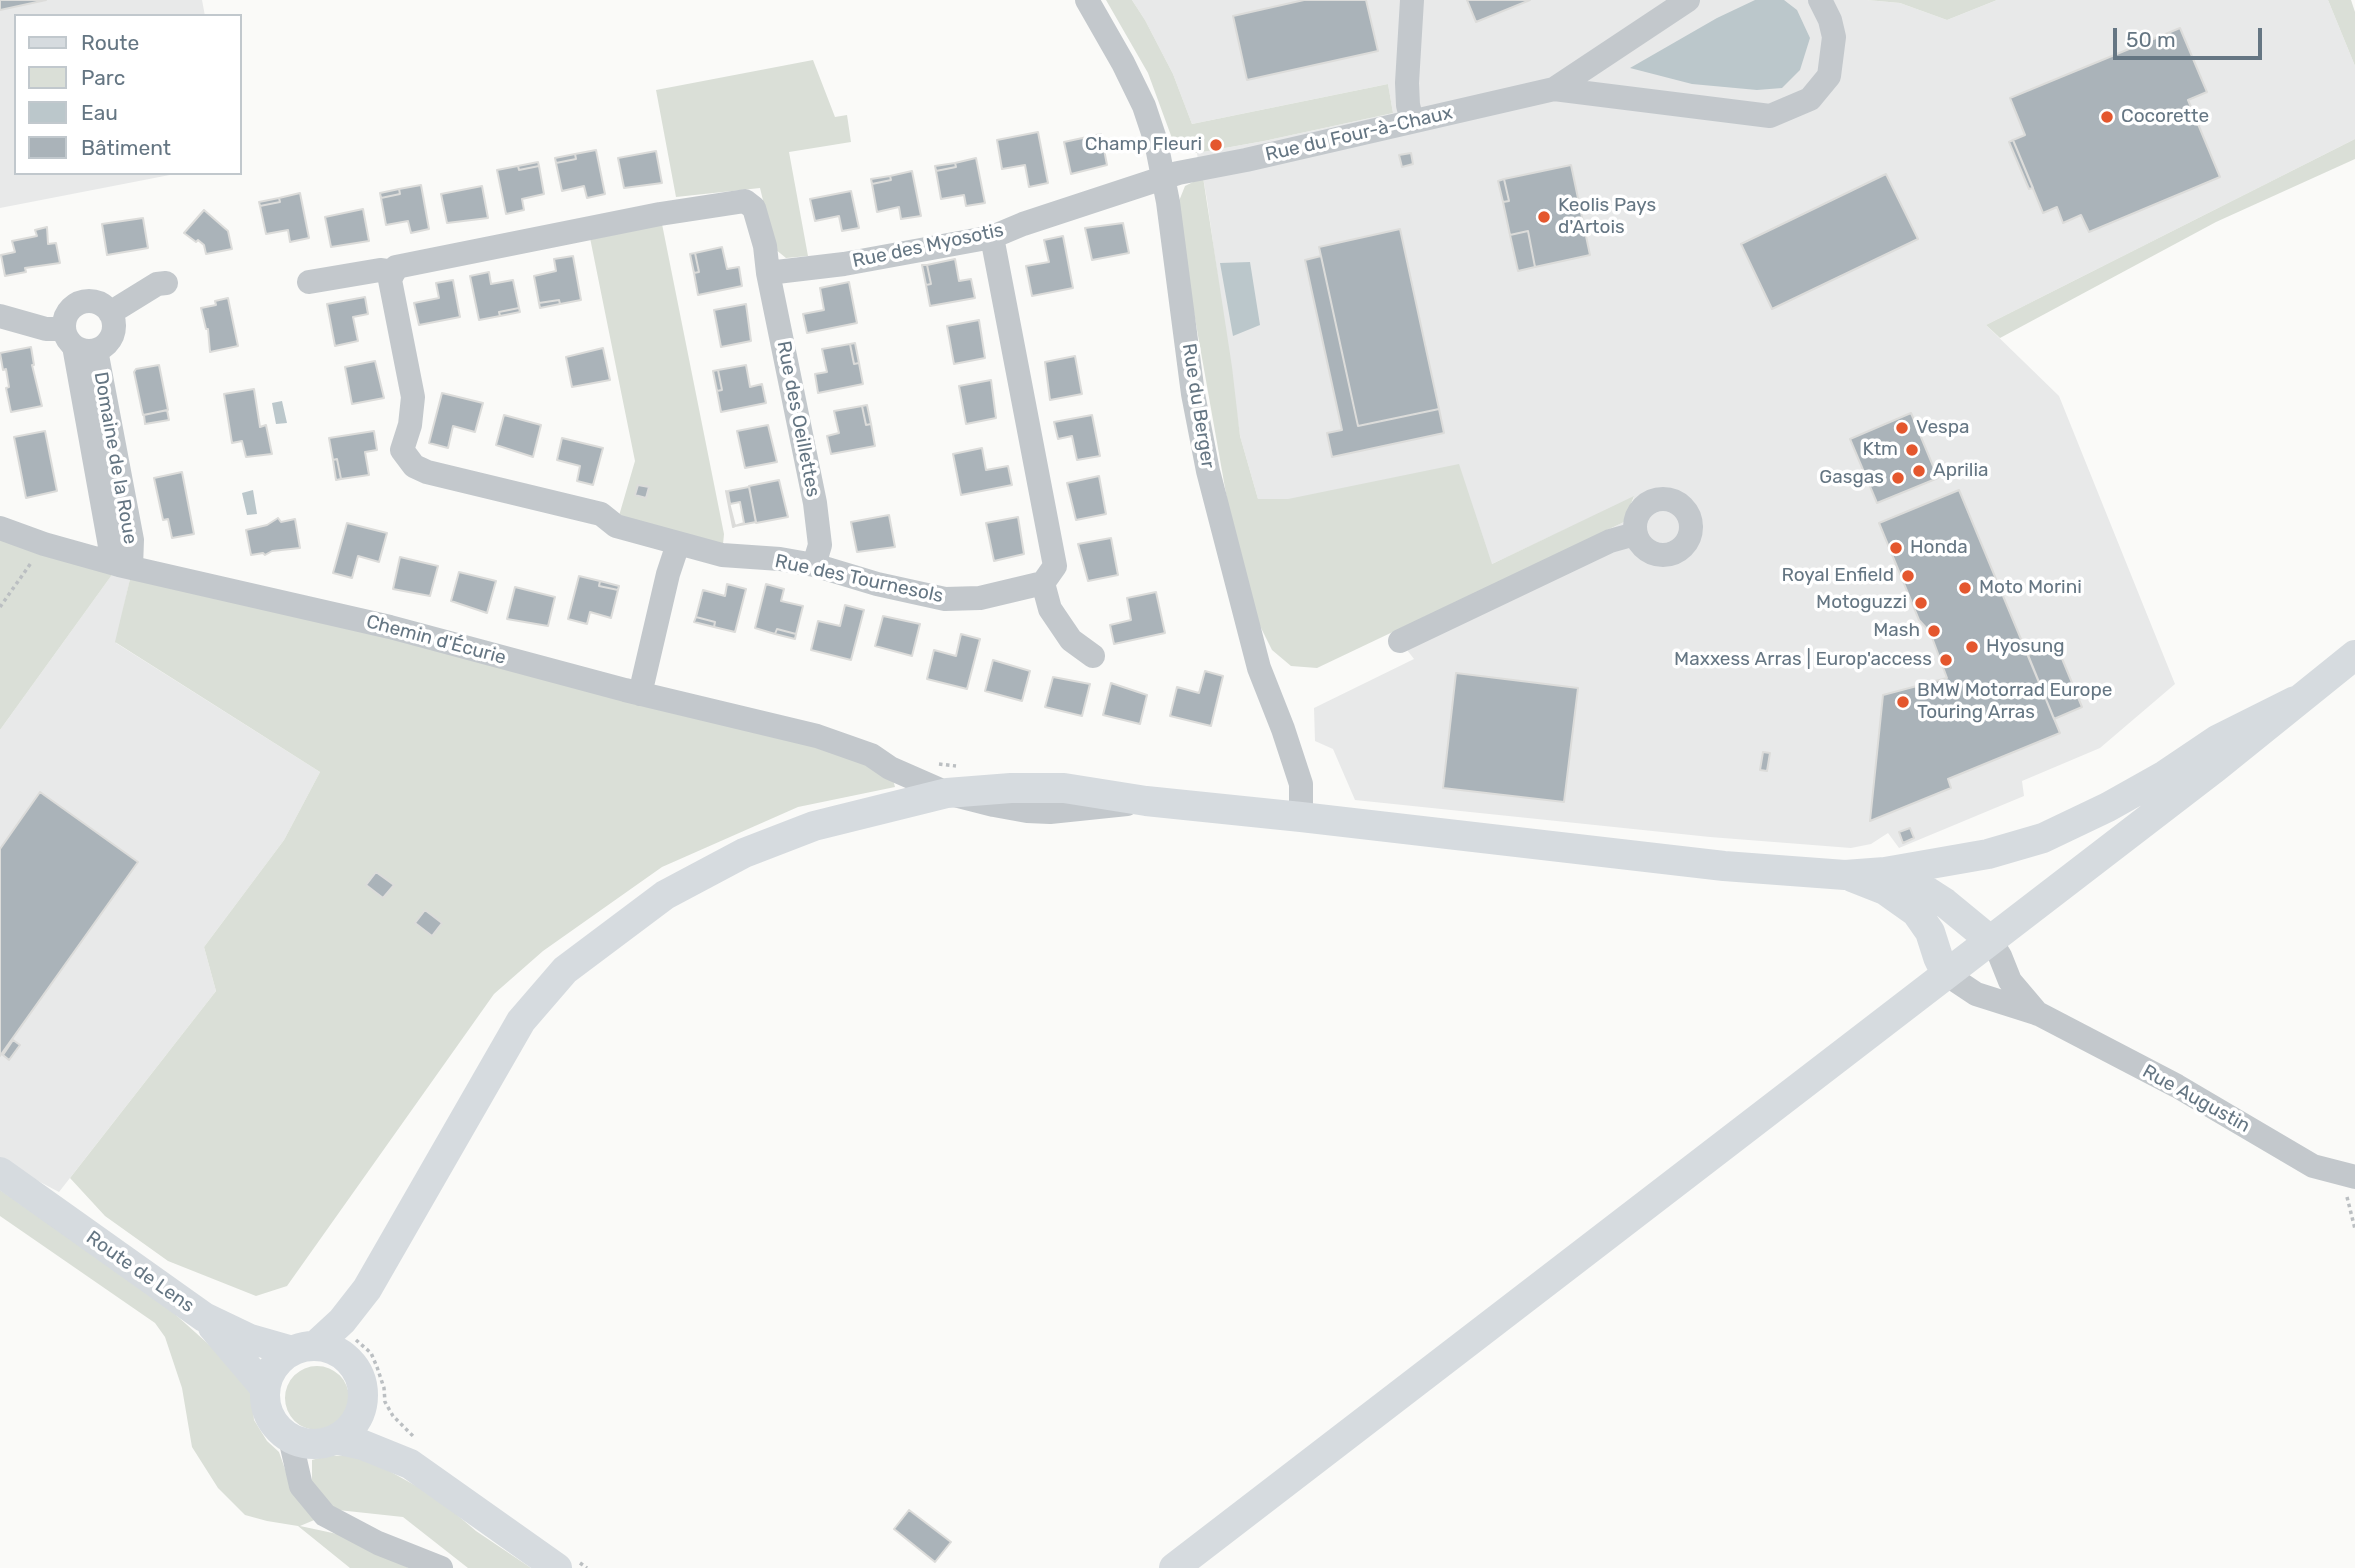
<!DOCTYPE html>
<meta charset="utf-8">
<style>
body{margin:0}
#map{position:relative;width:2355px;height:1568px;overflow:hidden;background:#fafaf8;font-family:Rubik,sans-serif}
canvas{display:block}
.legend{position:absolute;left:14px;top:14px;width:228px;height:161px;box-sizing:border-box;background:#fff;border:2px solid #c1c8cd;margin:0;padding:9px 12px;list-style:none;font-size:21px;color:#657683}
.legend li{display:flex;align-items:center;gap:14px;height:35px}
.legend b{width:35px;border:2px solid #c1c8cd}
.scale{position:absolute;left:2113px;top:28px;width:149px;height:32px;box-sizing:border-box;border:4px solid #657683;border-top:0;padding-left:9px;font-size:21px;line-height:24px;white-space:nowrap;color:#657683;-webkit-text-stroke:5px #fff;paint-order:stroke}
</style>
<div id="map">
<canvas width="2355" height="1568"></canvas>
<ul class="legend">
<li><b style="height:9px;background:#d6dbdf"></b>Route</li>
<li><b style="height:19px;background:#dadfd7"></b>Parc</li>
<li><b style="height:19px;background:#bbc7cb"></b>Eau</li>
<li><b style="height:19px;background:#aab3b9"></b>Bâtiment</li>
</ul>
<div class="scale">50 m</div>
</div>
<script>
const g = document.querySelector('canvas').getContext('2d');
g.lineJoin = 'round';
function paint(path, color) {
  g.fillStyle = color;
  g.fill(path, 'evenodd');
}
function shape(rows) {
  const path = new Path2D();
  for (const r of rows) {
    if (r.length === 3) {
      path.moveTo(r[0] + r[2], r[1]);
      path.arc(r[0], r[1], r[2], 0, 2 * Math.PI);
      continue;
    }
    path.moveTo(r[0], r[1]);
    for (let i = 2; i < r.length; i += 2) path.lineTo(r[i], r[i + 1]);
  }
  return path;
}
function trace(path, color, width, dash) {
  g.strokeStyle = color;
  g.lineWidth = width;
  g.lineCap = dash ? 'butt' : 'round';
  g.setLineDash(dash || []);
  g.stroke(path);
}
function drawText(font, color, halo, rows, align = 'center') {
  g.font = font + ' Rubik,sans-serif';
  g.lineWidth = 7;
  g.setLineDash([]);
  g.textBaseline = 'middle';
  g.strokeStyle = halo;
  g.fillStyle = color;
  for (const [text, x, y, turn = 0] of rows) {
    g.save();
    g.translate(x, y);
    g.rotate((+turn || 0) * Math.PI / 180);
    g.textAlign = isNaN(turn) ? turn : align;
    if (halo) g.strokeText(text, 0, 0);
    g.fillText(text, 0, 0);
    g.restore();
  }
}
paint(shape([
 [0,0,202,0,205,16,16,16,16,173,180,173,0,208],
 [1132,0,1867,0,1900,3,1947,20,1997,0,2328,0,2355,66,2355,139,1986,325,2059,396,2175,684,2100,748,2022,781,2024,796,1899,848,1888,833,1871,844,1851,848,1710,837,1355,800,1333,749,1315,741,1314,708,1414,659,1400,641,1397,631,1624,522,1634,497,1492,564,1288,499,1258,499,1240,436,1207,200,1203,177,1199,169,1197,153,1264,141,1393,113,1388,84,1192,124,1173,74,1145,20],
 [119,565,130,579,116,643,320,772,284,840,204,947,216,991,59,1192,0,1161,0,730]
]), '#e8e9e9');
paint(shape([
 [1106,0,1132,0,1145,20,1173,74,1192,124,1388,84,1393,113,1264,141,1197,153,1177,147,1173,141,1148,73],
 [1867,0,1997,0,1947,20,1900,3],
 [2328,0,2351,0,2355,12,2355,66],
 [813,60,835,117,847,115,851,142,789,152,808,256,786,258,775,249,760,188,676,197,656,90],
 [2355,139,2355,159,2216,222,2000,338,1986,325],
 [1203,177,1232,367,1240,436,1258,499,1288,499,1459,464,1492,564,1634,496,1624,522,1317,668,1291,666,1272,650,1254,614,1230,516,1191,296,1179,201,1185,186],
 [660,214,724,534,722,555,616,526,635,461,588,228],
 [0,528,114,572,0,730],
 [130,579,390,627,890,768,895,787,798,807,662,867,543,951,494,994,287,1286,256,1296,168,1261,105,1216,70,1178,216,991,204,947,284,840,320,772,115,642],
 [0,1190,167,1307,244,1376,252,1395,254,1420,267,1441,279,1452,292,1489,312,1482,312,1460,326,1456,356,1455,373,1462,436,1497,476,1531,531,1568,468,1568,403,1517,338,1510,300,1526,342,1535,409,1568,350,1568,298,1526,267,1521,245,1515,218,1488,192,1447,182,1388,165,1337,155,1323,0,1216],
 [317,1398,32]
]), '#dadfd7');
paint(shape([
 [1755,0,1784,0,1797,10,1810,38,1800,70,1782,88,1757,90,1692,84,1630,68,1717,18],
 [1250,262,1260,325,1233,336,1220,263],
 [282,401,287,423,276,424,272,403],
 [253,490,257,514,247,515,242,493]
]), '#bbc7cb');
const building = shape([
 [0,0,46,0,0,10,0,0],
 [1304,0,1366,0,1378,51,1247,80,1233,16,1304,0],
 [1467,0,1530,0,1476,22,1467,0],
 [2180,28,2207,92,2188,100,2220,177,2089,232,2081,215,2063,223,2057,207,2043,213,2013,140,2025,135,2010,98,2180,28],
 [1038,132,1048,183,1029,187,1025,165,1002,169,997,140,1038,132],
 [1101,134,1107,165,1071,174,1064,142,1101,134],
 [2013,140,2033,188,2029,189,2009,142,2013,140],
 [596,150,605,194,587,198,584,186,562,191,556,163,576,159,575,154,596,150],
 [656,151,662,183,624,188,618,158,656,151],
 [1411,153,1413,164,1402,167,1399,155,1411,153],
 [575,154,576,159,556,163,555,158,575,154],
 [976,158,985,203,966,206,964,195,941,199,936,171,956,167,955,163,976,158],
 [538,162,539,166,519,170,518,166,538,162],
 [955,163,956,167,936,171,935,166,955,163],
 [1571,165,1590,255,1535,267,1528,231,1510,235,1503,202,1509,201,1504,179,1571,165],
 [518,166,519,170,539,166,544,194,522,199,524,210,506,214,497,170,518,166],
 [912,171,921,216,901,219,899,207,877,212,872,184,891,180,890,176,912,171],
 [1886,174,1918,239,1772,309,1741,244,1886,174],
 [890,176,891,180,872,184,871,179,890,176],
 [1504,179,1509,201,1503,202,1498,181,1504,179],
 [421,185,429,229,411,233,408,221,386,225,381,198,400,194,399,189,421,185],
 [482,186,488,218,447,223,441,194,482,186],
 [399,189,400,194,381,198,380,193,399,189],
 [851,191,859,228,842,231,839,216,815,221,810,199,851,191],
 [300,193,309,238,290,242,288,230,266,234,260,206,280,202,279,198,300,193],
 [279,198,280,202,260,206,259,202,279,198],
 [363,209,369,241,331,247,325,217,363,209],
 [204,210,228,231,232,249,206,254,204,245,198,240,196,242,184,233,204,210],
 [143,218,148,248,107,255,102,224,143,218],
 [1123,223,1129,253,1092,260,1085,228,1123,223],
 [47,227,48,244,56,243,60,263,25,268,26,272,5,276,1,255,15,252,12,241,37,236,35,230,47,227],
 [1400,229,1439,409,1358,426,1319,247,1400,229],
 [1528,231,1535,267,1518,271,1510,235,1528,231],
 [1063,236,1073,288,1032,296,1026,266,1049,262,1044,240,1063,236],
 [722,247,727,269,739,267,742,286,698,295,694,273,699,272,695,253,722,247],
 [695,253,699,272,694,273,690,254,695,253],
 [573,256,581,300,560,304,559,300,539,303,534,276,556,271,554,259,573,256],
 [1321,256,1358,426,1439,409,1444,433,1332,457,1327,433,1342,430,1305,260,1321,256],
 [955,259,959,281,971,279,975,298,930,306,926,285,931,284,927,265,955,259],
 [922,265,927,265,931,284,926,285,922,265],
 [489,272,491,284,513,280,519,308,499,312,500,316,479,320,470,276,489,272],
 [453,280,460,317,419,325,414,303,439,298,436,283,453,280],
 [849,282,857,323,807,333,803,314,824,310,820,288,849,282],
 [365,297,368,314,353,317,358,341,335,346,327,304,365,297],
 [228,298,238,346,210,352,208,329,206,329,201,308,216,305,215,301,228,298],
 [559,300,560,304,540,308,539,303,559,300],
 [746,304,751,341,721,347,714,310,746,304],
 [519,308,520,312,500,316,499,312,519,308],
 [979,320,985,358,954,364,947,326,979,320],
 [855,343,859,363,854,364,850,344,855,343],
 [850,344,854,364,859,363,863,384,818,393,815,374,827,372,822,349,850,344],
 [31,347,34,365,32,365,42,406,11,412,6,388,9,387,6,369,3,370,0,353,31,347],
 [603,348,610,380,572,387,566,357,603,348],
 [1075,356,1082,394,1050,400,1045,362,1075,356],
 [375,361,384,398,352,404,345,367,375,361],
 [159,365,168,410,143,415,134,372,136,369,159,365],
 [746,365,750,387,762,384,766,403,721,412,717,391,722,390,718,370,746,365],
 [718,370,722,390,717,391,713,371,718,370],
 [991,380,996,418,966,424,959,386,991,380],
 [254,389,260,427,266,425,272,454,246,457,242,441,232,443,224,394,254,389],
 [442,393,483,403,475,432,453,426,448,448,429,443,442,393],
 [867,405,871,424,866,425,862,406,867,405],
 [862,406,866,425,871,424,875,446,831,454,827,436,839,433,834,411,862,406],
 [167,410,169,420,145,424,144,415,167,410],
 [1911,413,1938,478,1877,503,1850,439,1911,413],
 [504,415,541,425,533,457,496,445,504,415],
 [1092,415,1100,456,1077,460,1072,436,1058,439,1054,422,1092,415],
 [768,425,777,462,745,468,737,431,768,425],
 [45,431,57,491,26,498,14,437,45,431],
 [374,431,377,450,365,452,369,475,341,479,337,459,333,460,329,438,374,431],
 [562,438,603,448,593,485,577,481,580,466,557,460,562,438],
 [982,448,986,470,1008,466,1012,485,961,495,953,454,982,448],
 [337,459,341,479,336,480,333,460,337,459],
 [182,472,194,534,172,538,168,519,163,520,154,478,182,472],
 [1099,476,1106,514,1076,520,1067,483,1099,476],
 [779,480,788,517,756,523,749,486,779,480],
 [638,485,649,487,646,498,635,495,638,485],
 [749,487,756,522,735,526,744,523,740,502,730,504,728,491,749,487],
 [1959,490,2060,733,1948,779,1951,788,1870,821,1883,695,1947,678,1930,632,1919,620,1879,523,1959,490],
 [726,491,735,526,733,527,726,491],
 [889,515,895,547,857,552,851,522,889,515],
 [1018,517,1024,554,994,561,986,523,1018,517],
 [278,518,281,522,295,519,300,548,272,551,265,555,263,553,251,555,246,530,267,525,278,518],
 [347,523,387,533,379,562,358,556,352,578,333,573,347,523],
 [1111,538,1118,575,1088,581,1078,544,1111,538],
 [400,557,438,566,430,596,393,589,400,557],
 [459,572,496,581,487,613,451,601,459,572],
 [579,576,600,581,599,586,618,590,611,618,590,612,587,624,568,619,579,576],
 [600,581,619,586,618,590,599,586,600,581],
 [727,584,746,589,735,632,714,627,715,622,696,617,703,590,725,596,727,584],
 [766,584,784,589,781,601,803,606,796,634,777,629,775,634,755,628,766,584],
 [515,587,555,597,548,626,507,619,515,587],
 [1156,592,1165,633,1114,644,1110,625,1131,620,1127,598,1156,592],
 [845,605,864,610,851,660,811,650,818,621,840,626,845,605],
 [883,616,920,624,912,656,875,646,883,616],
 [696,617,715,622,714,627,694,622,696,617],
 [777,629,796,634,795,639,775,634,777,629],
 [961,634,980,639,967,689,927,679,934,650,956,656,961,634],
 [2056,644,2082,707,2054,719,2028,655,2056,644],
 [993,660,1030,671,1022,701,985,691,993,660],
 [1205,671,1223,676,1211,726,1170,716,1177,687,1199,693,1205,671],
 [1456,673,1578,688,1564,802,1443,788,1456,673],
 [1053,677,1090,684,1082,716,1045,707,1053,677],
 [1111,683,1147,695,1140,724,1103,715,1111,683],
 [1763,752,1770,753,1767,771,1760,770,1763,752],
 [40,792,138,862,0,1056,0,849,40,792],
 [1910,828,1914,838,1903,843,1899,832,1910,828],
 [376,872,394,885,383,898,366,885,376,872],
 [425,910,442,923,432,936,415,923,425,910],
 [13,1040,20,1045,9,1060,3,1055,13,1040],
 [909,1510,951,1542,935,1562,894,1529,909,1510]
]);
paint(building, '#aab3b9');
trace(building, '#dcdcda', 2);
trace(shape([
 [0,607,31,563],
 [939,764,956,766],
 [2347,1197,2355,1229],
 [356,1340,371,1353,377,1367,384,1388,385,1402,393,1416,415,1438],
 [580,1563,587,1568]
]), '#bbbfc2', 3.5, [3.5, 3.5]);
trace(shape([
 [1087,0,1123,63,1144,106,1156,142,1168,202,1193,394,1208,471,1259,668,1283,729,1301,784,1301,817],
 [1554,89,1688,0],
 [1412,121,1408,105,1407,83,1412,0],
 [768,273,844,264,992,237,1023,224,1178,173,1246,160,1554,89,1770,116,1810,99,1829,76,1834,37,1830,20,1820,0],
 [309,282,380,270,394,272],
 [89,326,25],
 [110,313,157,284,166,283],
 [0,316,46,329,64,329],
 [74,346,110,546,107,560],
 [96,350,132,540,131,567],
 [1663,527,28],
 [0,528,44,544,119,565,390,627,625,690,817,736,871,755,890,768,947,793,994,805,1027,811,1050,812,1127,804],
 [814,565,820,545,815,503,768,273,765,246,754,208,745,201,660,214,396,267,390,280,413,397,410,425,402,450,414,466,427,472,601,514,616,526,722,555,780,559,814,565,877,584,945,599,980,598,1043,583,1055,566,992,237],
 [1043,583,1050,609,1071,640,1093,656],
 [1400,641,1610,541,1635,534],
 [640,694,668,574,678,544],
 [1990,940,2000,956,2010,981,2038,1014],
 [1946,974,1976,994,2039,1014,2177,1086,2313,1166,2355,1177],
 [290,1438,301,1486,325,1515,378,1543,441,1568]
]), '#c3c8cc', 24);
trace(shape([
 [1885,872,1906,878,1945,903,1990,940],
 [1852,877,1885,890,1916,912,1930,932,1938,957,1946,974],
 [0,1172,204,1317,250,1339,292,1351],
 [213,1327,265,1388],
 [316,1345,342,1321,367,1289,521,1021,565,970,665,895,744,853,814,826,947,793,1011,788,1064,788,1146,801,1301,817,1724,866,1845,875,1885,872,1988,854,2043,838,2108,807,2165,775,2217,740,2295,701],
 [314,1395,49],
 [335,1439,363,1445,410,1464,557,1568],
 [1174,1568,2216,767,2355,655]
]), '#d6dbdf', 30);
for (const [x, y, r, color] of [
 [2107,117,7,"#e4572e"],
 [1216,145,7,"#e4572e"],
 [1544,217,7,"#e4572e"],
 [1902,428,7,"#e4572e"],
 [1912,450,7,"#e4572e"],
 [1919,471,7,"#e4572e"],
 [1898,478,7,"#e4572e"],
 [1896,548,7,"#e4572e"],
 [1908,576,7,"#e4572e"],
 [1965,588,7,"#e4572e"],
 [1921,603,7,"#e4572e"],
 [1934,631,7,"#e4572e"],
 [1972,647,7,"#e4572e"],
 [1946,660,7,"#e4572e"],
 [1903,702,7,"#e4572e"]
]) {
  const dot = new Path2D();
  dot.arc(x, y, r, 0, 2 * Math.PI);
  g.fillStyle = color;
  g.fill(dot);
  trace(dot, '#fff', 2.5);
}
drawText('19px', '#657683', '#fff', [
 ["Cocorette",2121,117],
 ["Champ Fleuri",1202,145,"right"],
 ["Keolis Pays",1558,206],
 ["d'Artois",1558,228],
 ["Vespa",1916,428],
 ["Ktm",1898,450,"right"],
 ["Aprilia",1933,471],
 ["Gasgas",1884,478,"right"],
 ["Honda",1910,548],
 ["Royal Enfield",1894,576,"right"],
 ["Moto Morini",1979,588],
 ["Motoguzzi",1907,603,"right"],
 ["Mash",1920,631,"right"],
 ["Hyosung",1986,647],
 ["Maxxess Arras | Europ'access",1932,660,"right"],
 ["BMW Motorrad Europe",1917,691],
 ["Touring Arras",1917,713]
], 'left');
drawText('19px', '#657683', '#fff', [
 ["Rue du Four-à-Chaux",1359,134,-13],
 ["Rue des Myosotis",928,246,-12],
 ["Rue du Berger",1198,406,81],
 ["Rue des Oeillettes",798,419,79],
 ["Domaine de la Roue",115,458,80],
 ["Rue des Tournesols",859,579,12],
 ["Chemin d'Écurie",436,640,15],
 ["Rue Augustin",2196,1099,29],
 ["Route de Lens",140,1272,35]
]);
</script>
